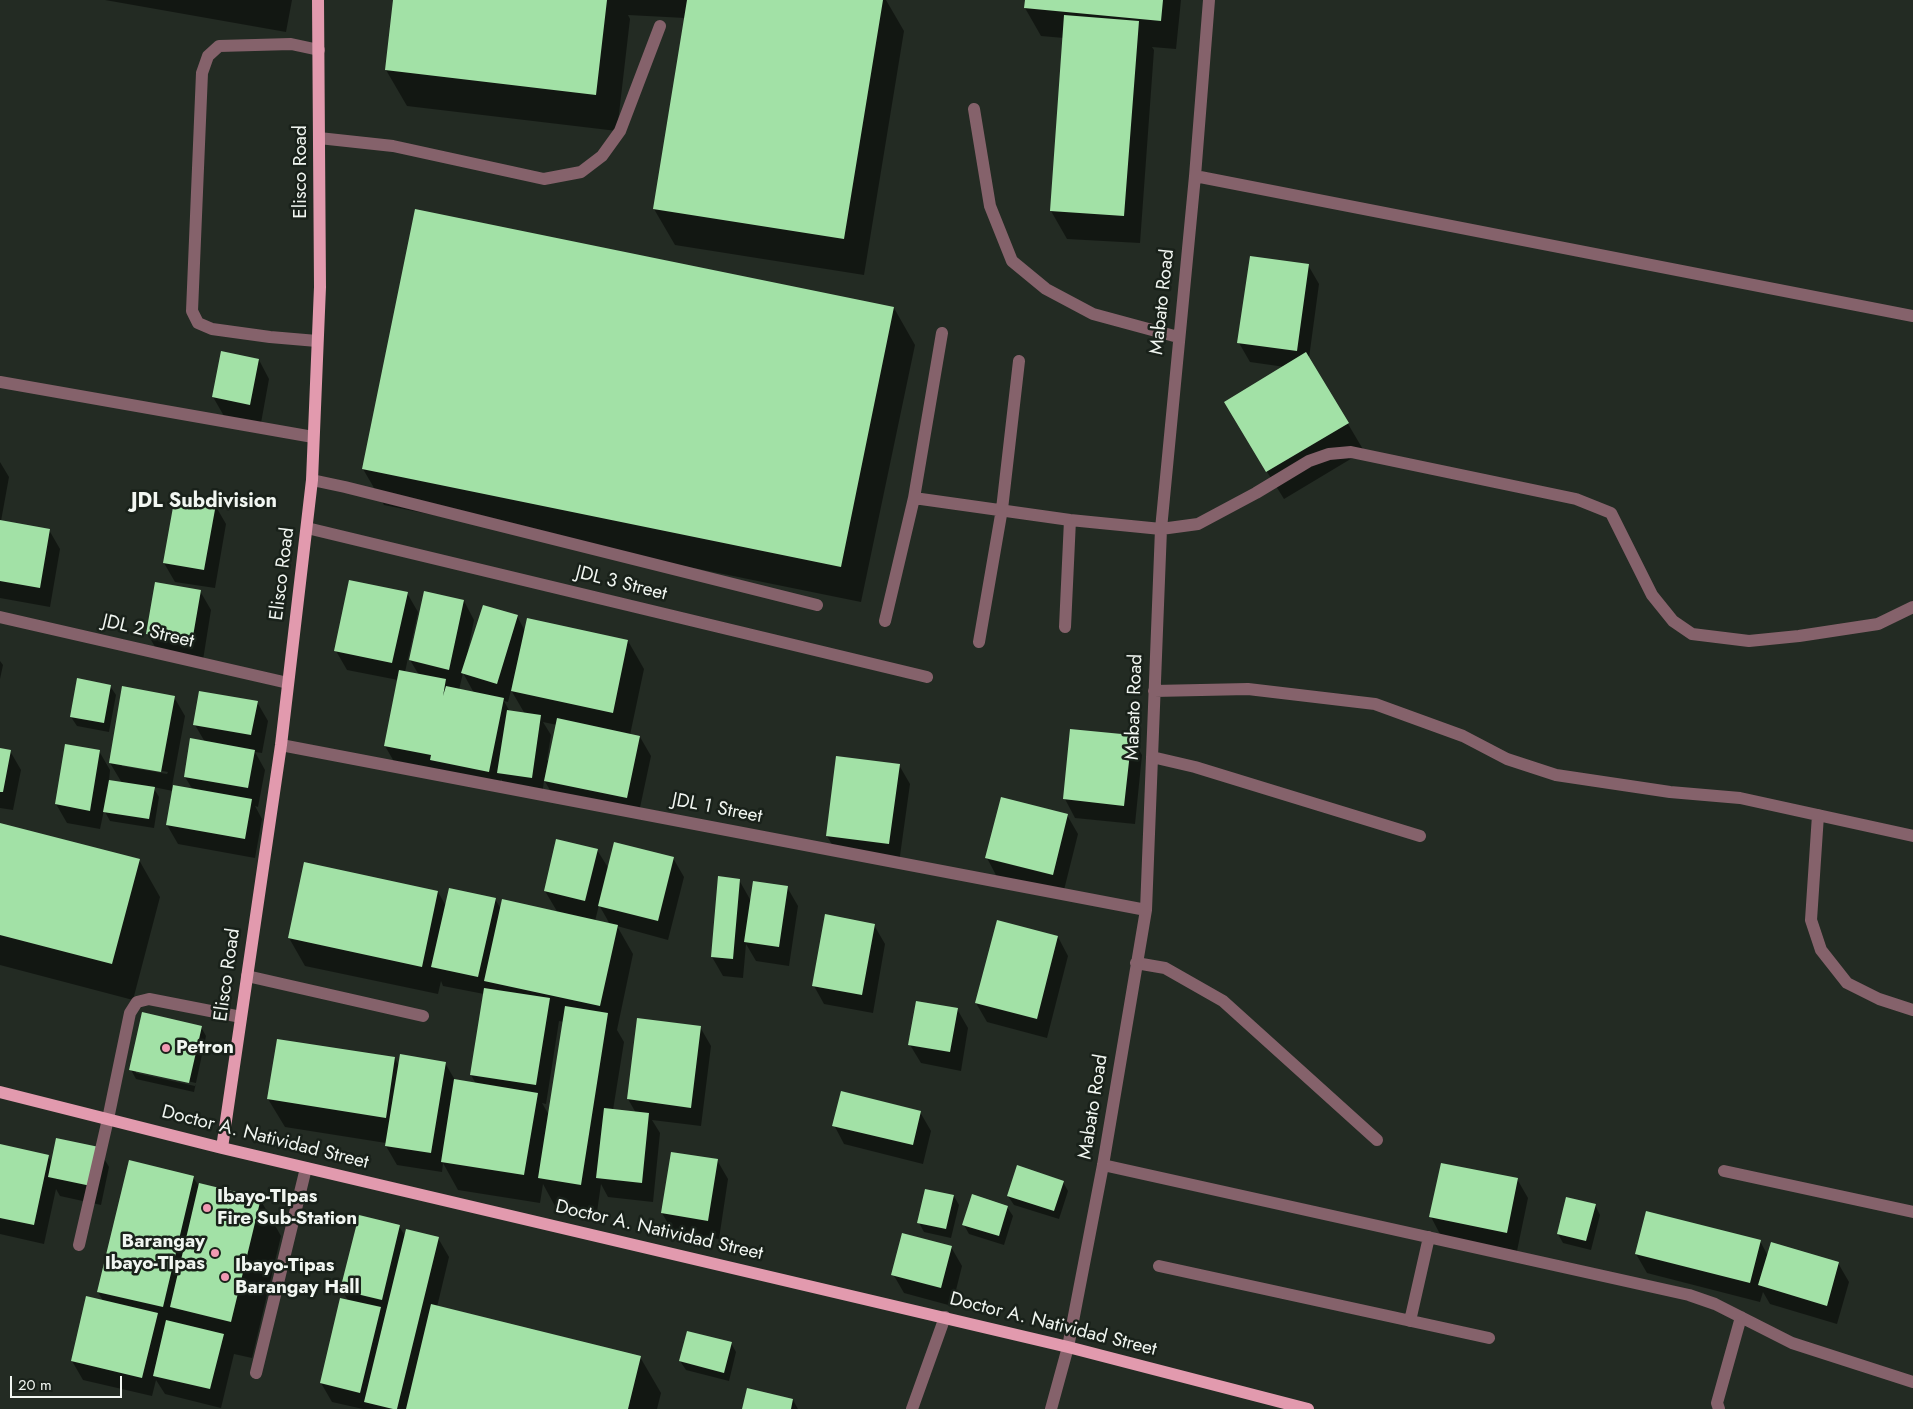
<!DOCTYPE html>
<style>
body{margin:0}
#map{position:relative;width:1913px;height:1409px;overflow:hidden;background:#232b23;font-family:Jost,sans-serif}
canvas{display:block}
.scale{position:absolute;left:10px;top:1376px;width:112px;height:22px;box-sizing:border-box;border:2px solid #f1f6f1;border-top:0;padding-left:6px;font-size:15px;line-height:18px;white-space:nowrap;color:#f1f6f1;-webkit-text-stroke:4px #19211a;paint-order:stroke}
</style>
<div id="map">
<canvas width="1913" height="1409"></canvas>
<div class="scale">20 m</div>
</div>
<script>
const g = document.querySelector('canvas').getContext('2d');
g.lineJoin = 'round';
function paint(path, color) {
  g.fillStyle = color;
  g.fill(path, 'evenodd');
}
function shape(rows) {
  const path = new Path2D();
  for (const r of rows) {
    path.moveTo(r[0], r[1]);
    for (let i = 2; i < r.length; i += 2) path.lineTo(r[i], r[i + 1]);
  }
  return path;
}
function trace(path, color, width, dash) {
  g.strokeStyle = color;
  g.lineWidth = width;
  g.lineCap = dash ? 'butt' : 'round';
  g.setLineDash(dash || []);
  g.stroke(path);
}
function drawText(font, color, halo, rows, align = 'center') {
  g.font = font + ' Jost,sans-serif';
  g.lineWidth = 5;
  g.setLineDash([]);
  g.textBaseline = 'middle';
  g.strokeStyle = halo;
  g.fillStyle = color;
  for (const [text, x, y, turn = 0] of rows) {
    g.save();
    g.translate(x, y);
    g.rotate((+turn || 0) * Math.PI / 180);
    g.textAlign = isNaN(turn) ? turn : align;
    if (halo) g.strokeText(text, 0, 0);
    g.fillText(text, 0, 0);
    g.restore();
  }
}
paint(shape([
 [105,0,292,0,286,32],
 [395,0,886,0,904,31,864,275,675,245,654,209,685,18,628,15,630,19,617,131,407,106,386,70],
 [1026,0,1181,0,1176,49,1152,47,1154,50,1140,243,1067,239,1051,211,1064,38,1041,36,1025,8],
 [1308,265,1319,284,1309,358,1364,451,1284,499,1241,430,1285,367,1250,362,1239,343],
 [894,308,915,345,861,602,384,505,363,469],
 [259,360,269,379,261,423,224,416,213,397],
 [0,462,9,477,1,521,49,530,60,549,50,607,0,598],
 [215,505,226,524,215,588,175,582,164,563],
 [200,591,211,610,203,660,158,652,147,633],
 [407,593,418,612,405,672,419,675,410,660,464,601,474,620,468,650,470,650,517,616,525,631,628,641,644,669,630,735,640,737,651,756,638,817,556,800,544,780,542,797,509,792,501,779,499,790,396,765,385,746,398,680,347,670,336,651],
 [463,673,474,693,459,690],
 [511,690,525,714,510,712,504,701,508,702],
 [543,722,557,725,549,761,547,760,551,735],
 [0,661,3,665,0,679],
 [110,686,116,695,109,732,77,726,71,717],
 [174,697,185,716,172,786,193,790,185,777,205,742,195,725,257,702,268,721,262,753,255,752,265,770,258,807,255,806,262,819,255,858,178,844,167,825,173,791,153,787,159,797,154,828,110,821,104,810,100,829,67,823,56,804,99,751,110,770,109,781,122,783,110,763],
 [122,764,168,772,167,774,122,766],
 [1131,736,1142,755,1135,824,1075,818,1065,799],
 [0,749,10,751,21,770,13,810,0,808],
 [899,765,910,784,899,863,838,855,827,836],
 [1067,815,1078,834,1063,894,997,877,987,858],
 [0,824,139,860,160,897,133,1000,0,965],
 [597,850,609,869,673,858,684,877,668,940,617,926,633,954,617,1030,624,1042,613,1110,636,1113,628,1099,700,1027,711,1046,701,1126,652,1120,660,1133,653,1202,608,1197,601,1184,597,1212,555,1206,543,1184,540,1203,458,1190,443,1163,442,1172,397,1165,386,1146,386,1143,285,1127,268,1099,395,1058,399,1066,445,1063,455,1080,476,1084,471,1075,484,994,443,986,441,981,438,994,305,966,289,938,438,892,446,906,495,899,501,909,558,913,545,891],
 [599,905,607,919,610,925,595,921],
 [559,1021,564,1022,549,1115,542,1103,546,1104],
 [739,880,751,901,787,887,798,906,789,966,756,961,746,944,743,978,723,976,712,957],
 [874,925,885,944,873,1013,824,1004,814,986],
 [1058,937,1068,956,1047,1038,987,1022,976,1003],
 [957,1009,968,1028,961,1071,921,1063,910,1045],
 [201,1027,206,1036,194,1092,136,1079,131,1070],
 [136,1070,196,1083,195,1086,136,1073],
 [920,1112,931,1131,923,1164,844,1144,834,1125],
 [0,1145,48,1156,52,1163,98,1148,109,1167,101,1205,60,1196,56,1189,44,1244,0,1234],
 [717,1160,728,1179,719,1239,673,1232,662,1213],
 [193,1177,200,1188,260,1199,281,1236,252,1358,234,1354,221,1408,165,1394,156,1380,152,1396,83,1380,72,1361,103,1301,98,1292],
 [1517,1179,1528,1198,1517,1251,1441,1236,1431,1217],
 [1063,1182,1068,1191,1059,1219,1014,1205,1008,1196],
 [954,1196,959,1205,951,1238,924,1232,919,1223],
 [1595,1205,1600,1215,1591,1250,1563,1243,1558,1234],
 [1007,1207,1013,1216,1004,1245,969,1234,964,1225],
 [399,1226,405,1236,438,1238,449,1257,437,1307,640,1357,661,1393,657,1409,363,1409,332,1402,321,1383,348,1301,342,1290],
 [1760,1241,1768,1256,1838,1263,1849,1282,1837,1324,1770,1304,1763,1292,1760,1302,1647,1273,1636,1254],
 [951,1247,962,1266,952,1306,904,1293,893,1274],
 [731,1343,736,1352,729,1381,686,1370,680,1361],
 [793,1400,798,1409,743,1409]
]), '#0007');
paint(shape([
 [393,0,607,0,596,95,385,70],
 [687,0,883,0,844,239,653,209],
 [1025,0,1163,0,1161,21,1024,8],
 [1064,15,1139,21,1124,216,1050,211],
 [415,209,894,307,841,567,362,469],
 [1250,256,1309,264,1297,351,1237,343],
 [221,351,259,359,250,405,212,397],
 [1306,352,1349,423,1266,472,1224,402],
 [175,496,216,504,204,570,163,563],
 [0,520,50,529,40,588,0,581],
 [349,580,408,592,392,663,334,651],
 [155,582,201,590,192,642,146,634],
 [424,591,464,600,449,670,409,660],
 [483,605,518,615,497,684,461,673],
 [527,618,628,640,613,713,511,691],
 [399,670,446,679,443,696,446,686,504,698,489,772,430,760,431,755,384,746],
 [77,678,111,685,104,723,70,717],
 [122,686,175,696,161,772,109,763],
 [199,691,258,701,251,735,193,725],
 [507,710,541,715,532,778,497,773],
 [557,718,640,736,627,798,544,781],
 [1070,729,1132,735,1124,806,1063,799],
 [190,738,255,750,248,788,184,777],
 [65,744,100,750,90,811,55,804],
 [0,748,11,750,3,792,0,792],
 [836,756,900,764,889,844,826,836],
 [109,780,155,787,149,819,103,812],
 [173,785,252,799,245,839,166,825],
 [1001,797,1068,814,1053,875,985,858],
 [0,823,140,859,112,964,0,935],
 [556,839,598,849,585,901,544,891],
 [614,842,674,857,658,921,598,906],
 [304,862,438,891,422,967,288,938],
 [718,876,740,879,733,959,711,957],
 [753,881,788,886,779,947,744,942],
 [449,888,496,898,478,977,431,967],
 [502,899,618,925,600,1006,484,981],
 [825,914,875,924,862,995,812,986],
 [997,920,1058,936,1037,1019,975,1003],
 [484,988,550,998,536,1085,470,1075],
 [916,1001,958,1008,950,1052,908,1045],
 [565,1006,608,1013,581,1185,538,1178],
 [142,1012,202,1026,189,1083,129,1070],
 [637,1018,701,1026,691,1108,627,1099],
 [277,1039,395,1057,386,1118,267,1099],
 [400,1054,446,1062,431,1153,385,1146],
 [454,1079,538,1093,524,1175,441,1162],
 [841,1091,921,1111,913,1145,832,1126],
 [604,1108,649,1113,642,1183,596,1178],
 [56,1138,99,1147,91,1186,48,1177],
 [0,1144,49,1155,34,1225,0,1218],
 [671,1152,718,1159,708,1221,661,1213],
 [129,1160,194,1176,163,1307,97,1292],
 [1441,1163,1518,1178,1507,1233,1429,1217],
 [1017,1165,1064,1181,1054,1211,1007,1196],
 [199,1183,261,1198,231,1322,170,1307],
 [925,1189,954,1195,946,1229,917,1223],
 [972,1194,1008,1206,999,1236,962,1225],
 [1566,1197,1596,1204,1586,1241,1557,1234],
 [1646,1211,1761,1240,1750,1283,1635,1254],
 [359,1215,400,1225,382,1300,340,1290],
 [406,1229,439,1237,397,1409,393,1409,364,1402],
 [902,1233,952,1246,941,1288,891,1275],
 [1771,1242,1839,1262,1827,1306,1758,1285],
 [86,1296,158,1313,142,1378,71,1361],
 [340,1298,381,1307,360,1393,320,1383],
 [431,1304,641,1356,628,1409,406,1409],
 [166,1320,224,1334,210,1389,153,1376],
 [687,1331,732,1342,724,1373,679,1361],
 [747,1388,793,1399,791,1409,742,1409]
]), '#a2e1a6');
trace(shape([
 [974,109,990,206,1012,261,1046,289,1093,314,1178,337],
 [319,138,393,146,544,179,581,172,602,156,620,131,660,26],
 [1195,176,1913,316],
 [942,333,914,498,1070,520,1161,529,1198,524,1256,493,1309,461,1329,454,1351,452,1576,499,1611,513,1652,595,1673,621,1692,634,1749,641,1799,636,1878,624,1913,607],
 [317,341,270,337,212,329,198,323,192,311,202,73,208,56,219,46,291,44,319,50],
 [0,382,313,437],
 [312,480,345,487,817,605],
 [307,528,927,677],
 [0,617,288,683],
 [885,621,914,498],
 [1065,627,1070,520],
 [979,642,1002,509,1019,361],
 [1154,691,1248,689,1375,704,1463,736,1507,759,1556,775,1670,792,1740,798,1913,836],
 [281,745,1146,910],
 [1152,757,1195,767,1420,836],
 [1818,815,1811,920,1821,950,1847,983,1879,999,1913,1010],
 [1136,963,1165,968,1223,1001,1377,1140],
 [247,976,423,1016],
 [1103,1165,1689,1295,1715,1304,1792,1343,1913,1382],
 [1724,1171,1913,1212],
 [79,1245,108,1119,130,1013,137,1002,149,999,241,1017],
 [1159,1266,1489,1338],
 [1410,1321,1429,1237],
 [256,1373,306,1168],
 [912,1409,945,1317],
 [1051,1409,1068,1347,1103,1165,1146,910,1161,529,1195,176,1209,0],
 [1719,1409,1717,1403,1741,1317]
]), '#85626b', 12);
trace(shape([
 [0,1092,222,1148,1068,1347,1308,1409],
 [222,1148,281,745,312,480,320,287,318,0]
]), '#e29aae', 12);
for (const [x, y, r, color] of [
 [166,1048,5,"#f19ab3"],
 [207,1208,5,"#f19ab3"],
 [215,1253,5,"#f19ab3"],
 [225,1277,5,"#f19ab3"]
]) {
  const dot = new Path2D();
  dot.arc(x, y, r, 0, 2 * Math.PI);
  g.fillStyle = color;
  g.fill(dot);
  trace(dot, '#19211a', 2);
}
drawText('19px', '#f1f6f1', '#19211a', [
 ["Elisco Road",301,172,-90],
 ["Mabato Road",1163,302,-84],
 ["Elisco Road",283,574,-83],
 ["JDL 3 Street",621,584,14],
 ["JDL 2 Street",148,632,13],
 ["Mabato Road",1135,707,-88],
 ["JDL 1 Street",717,809,11],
 ["Elisco Road",228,975,-82],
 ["Mabato Road",1094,1107,-81],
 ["Doctor A. Natividad Street",265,1138,14],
 ["Doctor A. Natividad Street",659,1231,13],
 ["Doctor A. Natividad Street",1053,1325,14]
]);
drawText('bold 19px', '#f1f6f1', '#19211a', [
 ["Petron",176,1048],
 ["Ibayo-TIpas",217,1197],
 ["Fire Sub-Station",217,1219],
 ["Barangay",205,1242,"right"],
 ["Ibayo-TIpas",205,1264,"right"],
 ["Ibayo-Tipas",235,1266],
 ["Barangay Hall",235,1288]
], 'left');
drawText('bold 20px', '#f1f6f1', '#19211a', [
 ["JDL Subdivision",204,502]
]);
</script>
